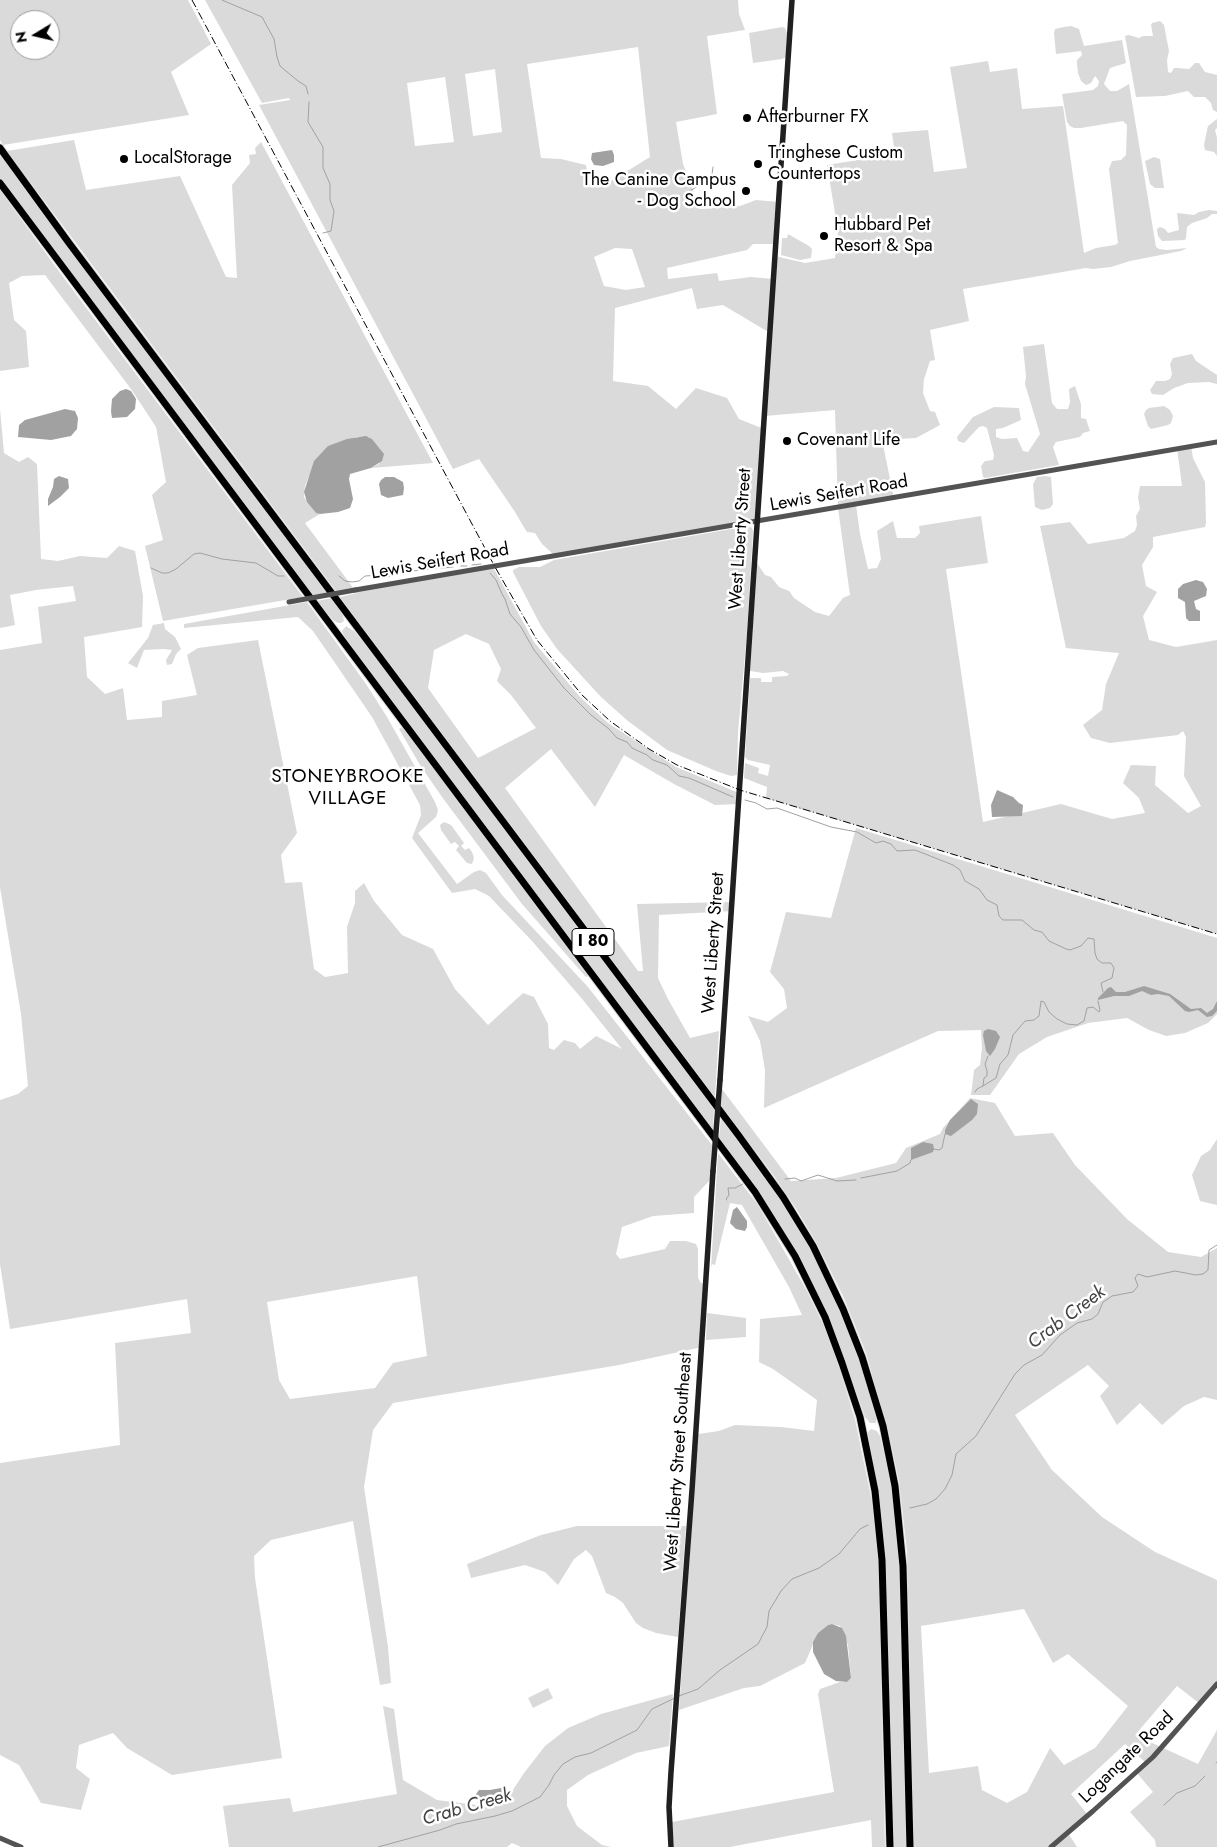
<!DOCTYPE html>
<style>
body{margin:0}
#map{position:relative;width:1217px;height:1847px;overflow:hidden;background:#fff;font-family:Jost,sans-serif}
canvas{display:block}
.north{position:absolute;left:10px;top:10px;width:50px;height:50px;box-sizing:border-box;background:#fff;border:1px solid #999;border-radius:50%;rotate:261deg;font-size:14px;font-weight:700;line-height:20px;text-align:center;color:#000}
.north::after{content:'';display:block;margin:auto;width:18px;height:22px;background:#000;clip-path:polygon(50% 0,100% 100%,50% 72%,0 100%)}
</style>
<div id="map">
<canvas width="1217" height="1847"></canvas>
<div class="north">N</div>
</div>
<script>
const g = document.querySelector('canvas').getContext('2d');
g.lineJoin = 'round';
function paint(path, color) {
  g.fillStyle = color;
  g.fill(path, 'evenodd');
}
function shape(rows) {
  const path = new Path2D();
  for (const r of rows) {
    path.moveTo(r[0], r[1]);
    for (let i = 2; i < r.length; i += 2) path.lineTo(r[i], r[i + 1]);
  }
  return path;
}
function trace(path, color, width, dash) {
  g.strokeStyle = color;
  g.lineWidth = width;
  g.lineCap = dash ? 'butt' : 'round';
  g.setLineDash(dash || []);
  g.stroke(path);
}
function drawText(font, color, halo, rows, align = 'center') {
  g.font = font + ' Jost,sans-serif';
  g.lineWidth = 5;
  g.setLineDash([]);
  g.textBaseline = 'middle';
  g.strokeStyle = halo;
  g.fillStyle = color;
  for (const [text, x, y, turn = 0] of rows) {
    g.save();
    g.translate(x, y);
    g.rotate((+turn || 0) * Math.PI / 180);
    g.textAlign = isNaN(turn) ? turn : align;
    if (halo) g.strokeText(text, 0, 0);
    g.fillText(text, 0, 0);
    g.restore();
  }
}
paint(shape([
 [0,0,188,0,211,44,171,72,189,115,3,145,0,140],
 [20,20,50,20,50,50,20,50],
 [205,0,738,0,739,14,745,30,707,36,717,114,676,122,683,164,700,209,740,206,756,200,779,202,776,244,753,244,747,250,667,268,668,279,717,273,719,281,751,277,774,279,775,256,805,263,835,258,838,231,827,165,895,154,892,133,928,130,934,172,967,168,950,67,988,61,990,72,1017,68,1022,109,1063,106,1084,253,1096,248,1115,245,1118,243,1109,169,1112,161,1121,160,1126,155,1127,125,1123,121,1081,128,1074,128,1070,126,1067,122,1062,94,1093,90,1098,86,1099,81,1095,76,1091,83,1086,85,1081,81,1078,73,1077,64,1077,60,1082,55,1081,51,1056,54,1054,33,1055,29,1064,27,1071,26,1079,29,1084,46,1122,40,1126,63,1110,68,1104,84,1110,91,1117,91,1129,84,1156,247,1159,249,1167,250,1187,248,1181,251,1130,261,1111,267,1093,269,1086,268,963,289,969,321,930,330,935,360,930,361,924,379,923,393,930,411,935,412,940,425,916,438,882,440,894,498,856,505,860,534,868,569,877,568,881,559,877,531,893,521,897,538,915,538,920,533,919,526,981,516,988,563,946,569,983,822,1061,804,1112,819,1145,813,1139,798,1123,783,1131,765,1156,766,1155,785,1188,813,1201,806,1184,776,1186,737,1183,731,1178,735,1110,743,1091,738,1083,725,1102,710,1106,684,1119,653,1066,648,1040,526,1070,522,1088,544,1124,538,1135,531,1137,525,1136,516,1140,509,1138,498,1140,486,1182,486,1177,448,1191,446,1193,458,1205,482,1206,523,1205,527,1153,537,1153,547,1142,565,1146,586,1157,592,1143,616,1149,640,1176,647,1217,640,1217,934,766,798,767,787,744,778,745,763,759,768,758,773,768,776,770,765,748,760,745,757,750,678,761,678,761,682,772,682,772,677,787,676,789,674,783,671,763,673,750,671,757,563,765,575,771,577,779,587,789,591,794,598,815,612,829,616,843,598,850,595,838,508,835,410,765,416,770,333,723,305,697,309,692,288,615,308,613,381,648,386,676,409,696,388,727,398,739,419,764,429,758,522,553,554,542,544,535,533,527,532,525,529,515,512,479,459,453,469,259,105,290,100,289,98,262,103],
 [638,47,650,157,608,183,589,183,586,165,561,159,541,158,527,64],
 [495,69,502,132,473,136,465,74],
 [445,77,454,142,415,146,407,83],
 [615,248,632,249,645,287,626,290,604,286,594,257],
 [1160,21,1164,25,1169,51,1167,60,1168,72,1171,73,1174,68,1177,68,1189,69,1195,63,1199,63,1205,72,1217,75,1217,112,1213,110,1211,103,1205,97,1194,97,1188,91,1165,96,1136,97,1125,36,1129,35,1139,38,1143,36,1153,36,1151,25,1152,23],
 [782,27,785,28,787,33,786,57,782,59,753,63,749,33],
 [1217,119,1217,128,1215,130,1217,138,1217,156,1214,152,1205,150,1204,145,1208,126],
 [74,140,86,190,180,176,226,277,237,278,232,185,250,163,249,155,256,154,255,148,261,142,433,463,371,468,379,464,381,452,380,449,369,437,356,437,309,476,305,486,304,497,316,513,320,514,305,523,354,589,336,591,7,151],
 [0,153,328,593,314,595,301,581,18,204,0,178],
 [1154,157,1160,159,1164,188,1155,188,1150,184,1145,161],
 [0,190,58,270,303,597,163,621,145,546,163,540,152,495,166,482,156,427,131,389,45,275,22,276,9,283,14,320,26,331,29,367,0,371],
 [1209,210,1217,211,1217,214,1212,214,1207,218,1192,223,1187,227,1186,238,1185,240,1162,241,1158,236,1157,229,1160,227,1165,229,1168,233,1179,230,1177,213,1194,215,1199,212],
 [788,234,809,246,812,249,811,258,800,260,781,255,782,238,787,238],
 [1044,344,1052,403,1057,409,1068,409,1070,402,1069,389,1075,386,1081,404,1081,418,1086,419,1090,431,1083,433,1080,437,1056,442,1053,447,1059,465,985,478,983,477,981,466,985,461,993,460,994,455,987,428,983,426,979,427,964,443,958,441,957,437,973,417,994,407,1019,408,1021,420,1003,428,996,429,996,437,1002,439,1017,438,1023,451,1028,452,1040,434,1025,384,1026,376,1023,347],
 [1192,354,1196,361,1217,375,1217,384,1209,382,1188,383,1174,388,1163,395,1152,394,1150,390,1156,381,1165,381,1170,379,1172,374,1170,364,1173,358],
 [1164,406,1170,410,1173,416,1171,423,1168,425,1151,429,1148,426,1144,414,1146,410,1149,408],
 [0,409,4,453,19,462,28,457,37,464,41,559,58,561,80,556,107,558,119,546,135,551,143,596,142,627,84,637,87,677,105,694,123,688,127,720,162,717,162,701,197,695,187,655,198,648,258,640,297,833,281,855,285,883,302,882,314,969,325,977,348,973,347,927,355,903,355,891,364,883,374,901,402,935,433,949,455,989,488,1025,523,993,534,997,548,1024,549,1048,554,1050,564,1040,575,1043,580,1049,596,1036,622,1049,583,1000,532,941,489,896,475,889,452,893,412,838,421,815,420,805,372,717,313,631,298,617,184,628,184,624,307,602,366,684,387,717,435,802,438,810,436,817,418,833,457,884,474,872,480,870,486,873,502,895,588,987,712,1145,710,1180,694,1197,694,1213,653,1216,622,1227,616,1254,620,1259,665,1249,670,1241,686,1241,696,1244,698,1249,698,1278,701,1283,706,1284,702,1347,619,1365,393,1403,373,1430,364,1487,388,1647,391,1683,380,1685,353,1521,271,1540,254,1556,255,1578,282,1758,172,1775,127,1748,113,1733,79,1745,76,1768,90,1779,81,1810,41,1803,19,1765,0,1755,0,1463,120,1445,115,1343,191,1333,187,1299,10,1329,0,1264,0,1100,18,1094,28,1086,21,1014,0,887,0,650,42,643,38,607,76,601,73,586,36,590,10,595,15,625,0,628],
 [417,1276,427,1356,393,1363,375,1388,290,1399,279,1380,267,1302],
 [1045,476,1051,477,1053,504,1050,508,1042,510,1035,507,1033,484,1037,477],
 [748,526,752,528,753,531,747,633,738,732,737,775,731,776,716,771,667,750,628,721,601,697,557,649,541,626,513,572,513,570,519,567,540,567,554,560],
 [493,567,534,642,580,697,608,723,676,767,739,793,739,804,715,805,674,784,624,755,595,807,551,749,505,788,638,971,643,971,637,904,732,902,732,911,659,915,658,978,668,999,690,1038,719,1031,715,1097,340,597,357,593,355,590],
 [466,634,489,644,501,669,497,681,511,695,536,728,478,758,428,688,434,650],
 [332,598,342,612,344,621,341,623,338,623,333,620,317,601],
 [164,623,165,629,175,637,181,649,176,654,172,664,167,665,166,660,172,650,164,649,144,650,137,668,128,663,148,638,153,625],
 [346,626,354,631,402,691,714,1107,713,1130,347,642,342,631],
 [402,727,588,976,586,977,522,904,442,797,420,765,399,729],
 [444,822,451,825,464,843,461,846,465,850,469,848,472,852,474,858,472,864,467,863,456,850,459,846,455,842,451,844,441,830,440,825],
 [856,828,1217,938,1217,1014,1208,1023,1185,1033,1166,1036,1149,1030,1127,1018,1088,1023,1047,1037,1019,1054,990,1095,971,1095,974,1070,980,1065,982,1048,981,1030,938,1031,764,1108,765,1070,760,1041,748,1016,768,1022,787,1008,784,989,770,972,786,912,831,918],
 [722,1089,791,1181,836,1178,896,1163,906,1148,940,1134,943,1128,970,1098,995,1103,1015,1136,1053,1133,1075,1165,1127,1219,1168,1252,1201,1257,1217,1248,1217,1400,1204,1397,1184,1406,1162,1425,1140,1403,1117,1425,1100,1396,1109,1386,1088,1365,1015,1415,1052,1470,1102,1517,1155,1552,1217,1580,1217,1684,1200,1704,1177,1686,1135,1735,1198,1764,1217,1730,1217,1847,1156,1847,1155,1840,1130,1812,1153,1792,1136,1772,1146,1763,1125,1744,1071,1794,1088,1815,1068,1833,1077,1847,914,1847,907,1552,899,1481,890,1439,866,1353,843,1296,817,1244,797,1210,774,1176,721,1105],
 [1024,1609,1053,1663,1068,1654,1128,1706,1095,1748,1064,1765,1050,1748,1027,1792,1007,1803,982,1790,978,1766,929,1773,921,1626],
 [721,1117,777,1194,808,1244,822,1270,856,1348,876,1414,876,1423,870,1423,865,1417,837,1339,821,1300,804,1266,777,1219,751,1181,719,1138],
 [1217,1139,1217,1205,1200,1201,1192,1175,1201,1156,1210,1150],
 [718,1153,758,1205,807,1291,825,1328,837,1361,855,1419,871,1497,878,1553,885,1847,872,1847,871,1820,730,1847,674,1847,672,1822,834,1792,818,1694,820,1689,840,1682,847,1682,851,1678,848,1645,840,1626,832,1624,828,1625,818,1633,805,1663,760,1686,744,1688,679,1710,698,1434,719,1431,735,1425,781,1427,814,1431,817,1400,773,1369,759,1362,760,1319,802,1315,789,1287,742,1205,730,1203,715,1265,712,1264,711,1267],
 [707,1313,746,1318,746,1337,706,1340],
 [871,1429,877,1431,880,1436,891,1481,898,1539,906,1847,892,1847,885,1549,878,1486,868,1435,868,1432],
 [577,1526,686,1526,678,1637,656,1633,643,1628,636,1623,623,1603,615,1597,606,1593,592,1556,586,1550,574,1559,558,1585,545,1572,525,1565,471,1578,467,1564,541,1535],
 [548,1688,553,1698,533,1708,528,1698],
 [673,1694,669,1746,636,1753,588,1775,567,1790,567,1806,577,1826,602,1845,611,1847,521,1847,512,1843,507,1847,229,1847,223,1806,290,1798,293,1812,397,1794,383,1706,394,1709,403,1780,437,1800,485,1806,507,1799,524,1773,545,1746,568,1728,601,1714]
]), '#dadada');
paint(shape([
 [612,150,614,155,614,162,603,166,594,165,591,159,592,153],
 [126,389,131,391,136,399,135,409,127,417,112,418,111,411,112,399,120,391],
 [65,409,75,411,78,418,77,429,71,436,51,440,18,437,19,425,25,420],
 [366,436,372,439,384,454,382,461,371,468,350,474,349,479,353,499,350,508,338,512,320,514,316,513,307,502,304,492,314,461,328,446,347,439],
 [59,476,68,479,69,488,60,497,48,506,48,499,53,487,54,479],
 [385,477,394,477,403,482,404,488,403,495,388,498,381,495,379,484,381,480],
 [1196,580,1203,582,1207,589,1206,596,1194,601,1196,609,1200,611,1200,621,1189,621,1186,618,1185,602,1178,598,1178,589,1183,584],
 [997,790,1013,797,1019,803,1023,805,1022,816,992,817,991,805],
 [1144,986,1170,994,1191,1009,1201,1008,1207,1013,1213,1009,1217,1001,1217,1011,1212,1016,1207,1017,1198,1010,1189,1012,1185,1011,1169,996,1158,994,1151,995,1142,991,1129,996,1114,996,1098,1000,1098,998,1108,988,1111,987,1116,992,1125,992],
 [988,1029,996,1031,1000,1037,995,1049,990,1056,986,1051,983,1035,984,1031],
 [971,1099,978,1104,977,1114,972,1120,951,1136,945,1134,945,1130,950,1120],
 [923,1142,933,1144,934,1149,933,1152,911,1160,911,1148],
 [737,1207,747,1221,747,1227,745,1231,736,1229,730,1223,733,1210],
 [832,1624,842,1628,846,1636,851,1678,847,1682,836,1681,824,1674,813,1652,813,1642,818,1633,828,1625],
 [501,1788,505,1790,504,1794,497,1801,483,1806,477,1802,476,1794,479,1790,490,1790]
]), '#a1a1a1');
trace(shape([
 [222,0,262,17,274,39,277,57,280,66,298,81,306,86,308,94],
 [309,102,308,122,323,147,323,168,330,184,330,200,334,211,331,231,323,233],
 [703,184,711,181,713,167],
 [686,193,700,185],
 [472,565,481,564],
 [461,566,467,566],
 [151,568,162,573,168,573,176,569,194,554,200,553,222,559,256,563,278,576,284,576],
 [403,572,453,567],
 [490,573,496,580,502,594,505,599,510,614,521,627,534,650,564,688,591,715,609,729,617,738,627,742,632,748,647,755,653,760,667,765,679,776,689,778,733,797],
 [339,576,345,581,352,582,359,581,365,576,380,575,388,577,392,575],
 [745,800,756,803,767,809,777,808,831,827,857,832,876,843,883,841,891,844,897,851,915,850,953,865,960,870,965,881,979,889,987,900,997,905,999,916,1003,920,1022,920,1034,930,1042,932,1049,941,1066,949,1070,950,1081,946,1088,938,1094,939,1095,953,1097,959,1102,963,1111,963,1114,968,1112,978,1101,983,1103,992],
 [983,1086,996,1078,1000,1064,1008,1055,1013,1035,1025,1021,1034,1020,1039,1016,1041,1001,1044,1002,1049,1012,1057,1019,1067,1024,1077,1025,1084,1021,1087,1008,1093,1007,1099,1012,1100,1010,1098,1001],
 [975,1092,977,1089,983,1086,984,1078,987,1076,987,1071,985,1064,988,1056],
 [934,1149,939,1150,942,1148,945,1134],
 [861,1178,897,1171,910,1163,911,1160],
 [785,1179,795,1178,801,1181,818,1175,837,1181,856,1180],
 [727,1200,726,1199,729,1195,728,1188,735,1188,743,1184],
 [910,1508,927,1504,936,1499,945,1489,952,1475,956,1454,976,1436,1015,1374,1024,1365,1042,1355,1060,1335,1077,1323,1092,1319,1098,1314,1103,1302,1108,1299,1112,1296,1133,1292,1138,1286,1135,1278,1138,1274,1147,1277,1175,1271,1196,1275,1203,1274,1208,1270,1209,1250,1217,1245],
 [679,1696,698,1689,720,1670,758,1644,767,1627,769,1611,781,1591,792,1579,819,1568,839,1554,860,1529,868,1525],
 [1216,1763,1217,1762],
 [1164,1805,1177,1793,1195,1786,1205,1776],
 [378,1847,440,1830,456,1824,495,1816,512,1811,540,1797,549,1785,554,1775,563,1764,575,1757,591,1753,637,1730,652,1709,675,1698]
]), '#a1a1a1', 1);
const motorway = shape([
 [0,148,69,243,739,1136,783,1197,813,1246,843,1309,862,1357,883,1426,895,1486,903,1566,910,1847],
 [0,183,755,1192,795,1256,825,1317,842,1363,860,1417,875,1491,882,1560,890,1847]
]);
trace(motorway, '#dbdbdb', 9);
trace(shape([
 [355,590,1217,442],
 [0,1838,21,1847],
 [1051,1847,1093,1811,1153,1757,1217,1684]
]), '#535353', 5);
trace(shape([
 [720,1080,792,0],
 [671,1847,669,1807,671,1772,692,1490,713,1171]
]), '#202020', 5.5);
trace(motorway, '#000', 7);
trace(shape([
 [192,0,495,567,537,640,582,695,610,721,649,749,677,765,740,790,1217,934]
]), '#000', 1, [8, 2.5, 1, 2.5]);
trace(shape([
 [289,602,355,590]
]), '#535353', 5);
trace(shape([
 [713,1171,720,1080]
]), '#202020', 5.5);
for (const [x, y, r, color] of [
 [747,118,5,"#000"],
 [124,159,5,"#000"],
 [758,164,5,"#000"],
 [746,191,5,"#000"],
 [824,236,5,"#000"],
 [787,441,5,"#000"]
]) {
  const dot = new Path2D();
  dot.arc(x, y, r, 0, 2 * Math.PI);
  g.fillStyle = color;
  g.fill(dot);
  trace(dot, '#fff', 2);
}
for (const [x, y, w] of [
 [593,942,42]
]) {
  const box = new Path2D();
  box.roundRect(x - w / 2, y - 13.5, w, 27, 4);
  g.fillStyle = '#fff';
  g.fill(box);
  trace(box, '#000', 1);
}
drawText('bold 16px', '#000', null, [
 ["I 80",593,942]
]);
drawText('18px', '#000', '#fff', [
 ["Afterburner FX",757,118],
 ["Tringhese Custom",768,154],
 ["Countertops",768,175],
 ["LocalStorage",134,159],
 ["The Canine Campus",736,181,"right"],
 ["- Dog School",736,202,"right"],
 ["Hubbard Pet",834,226],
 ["Resort & Spa",834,247],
 ["Covenant Life",797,441]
], 'left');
drawText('18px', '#000', '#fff', [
 ["Lewis Seifert Road",839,494,-10],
 ["West Liberty Street",741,539,-86],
 ["Lewis Seifert Road",440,562,-10],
 ["West Liberty Street",714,943,-86],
 ["West Liberty Street Southeast",679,1462,-86],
 ["Logangate Road",1127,1758,-44]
]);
g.letterSpacing = '1px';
drawText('19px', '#000', '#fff', [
 ["STONEYBROOKE",348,777],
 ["VILLAGE",348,799]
]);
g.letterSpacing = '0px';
drawText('italic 19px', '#424242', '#fff', [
 ["Crab Creek",1067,1318,-37],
 ["Crab Creek",467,1808,-16]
]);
</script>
